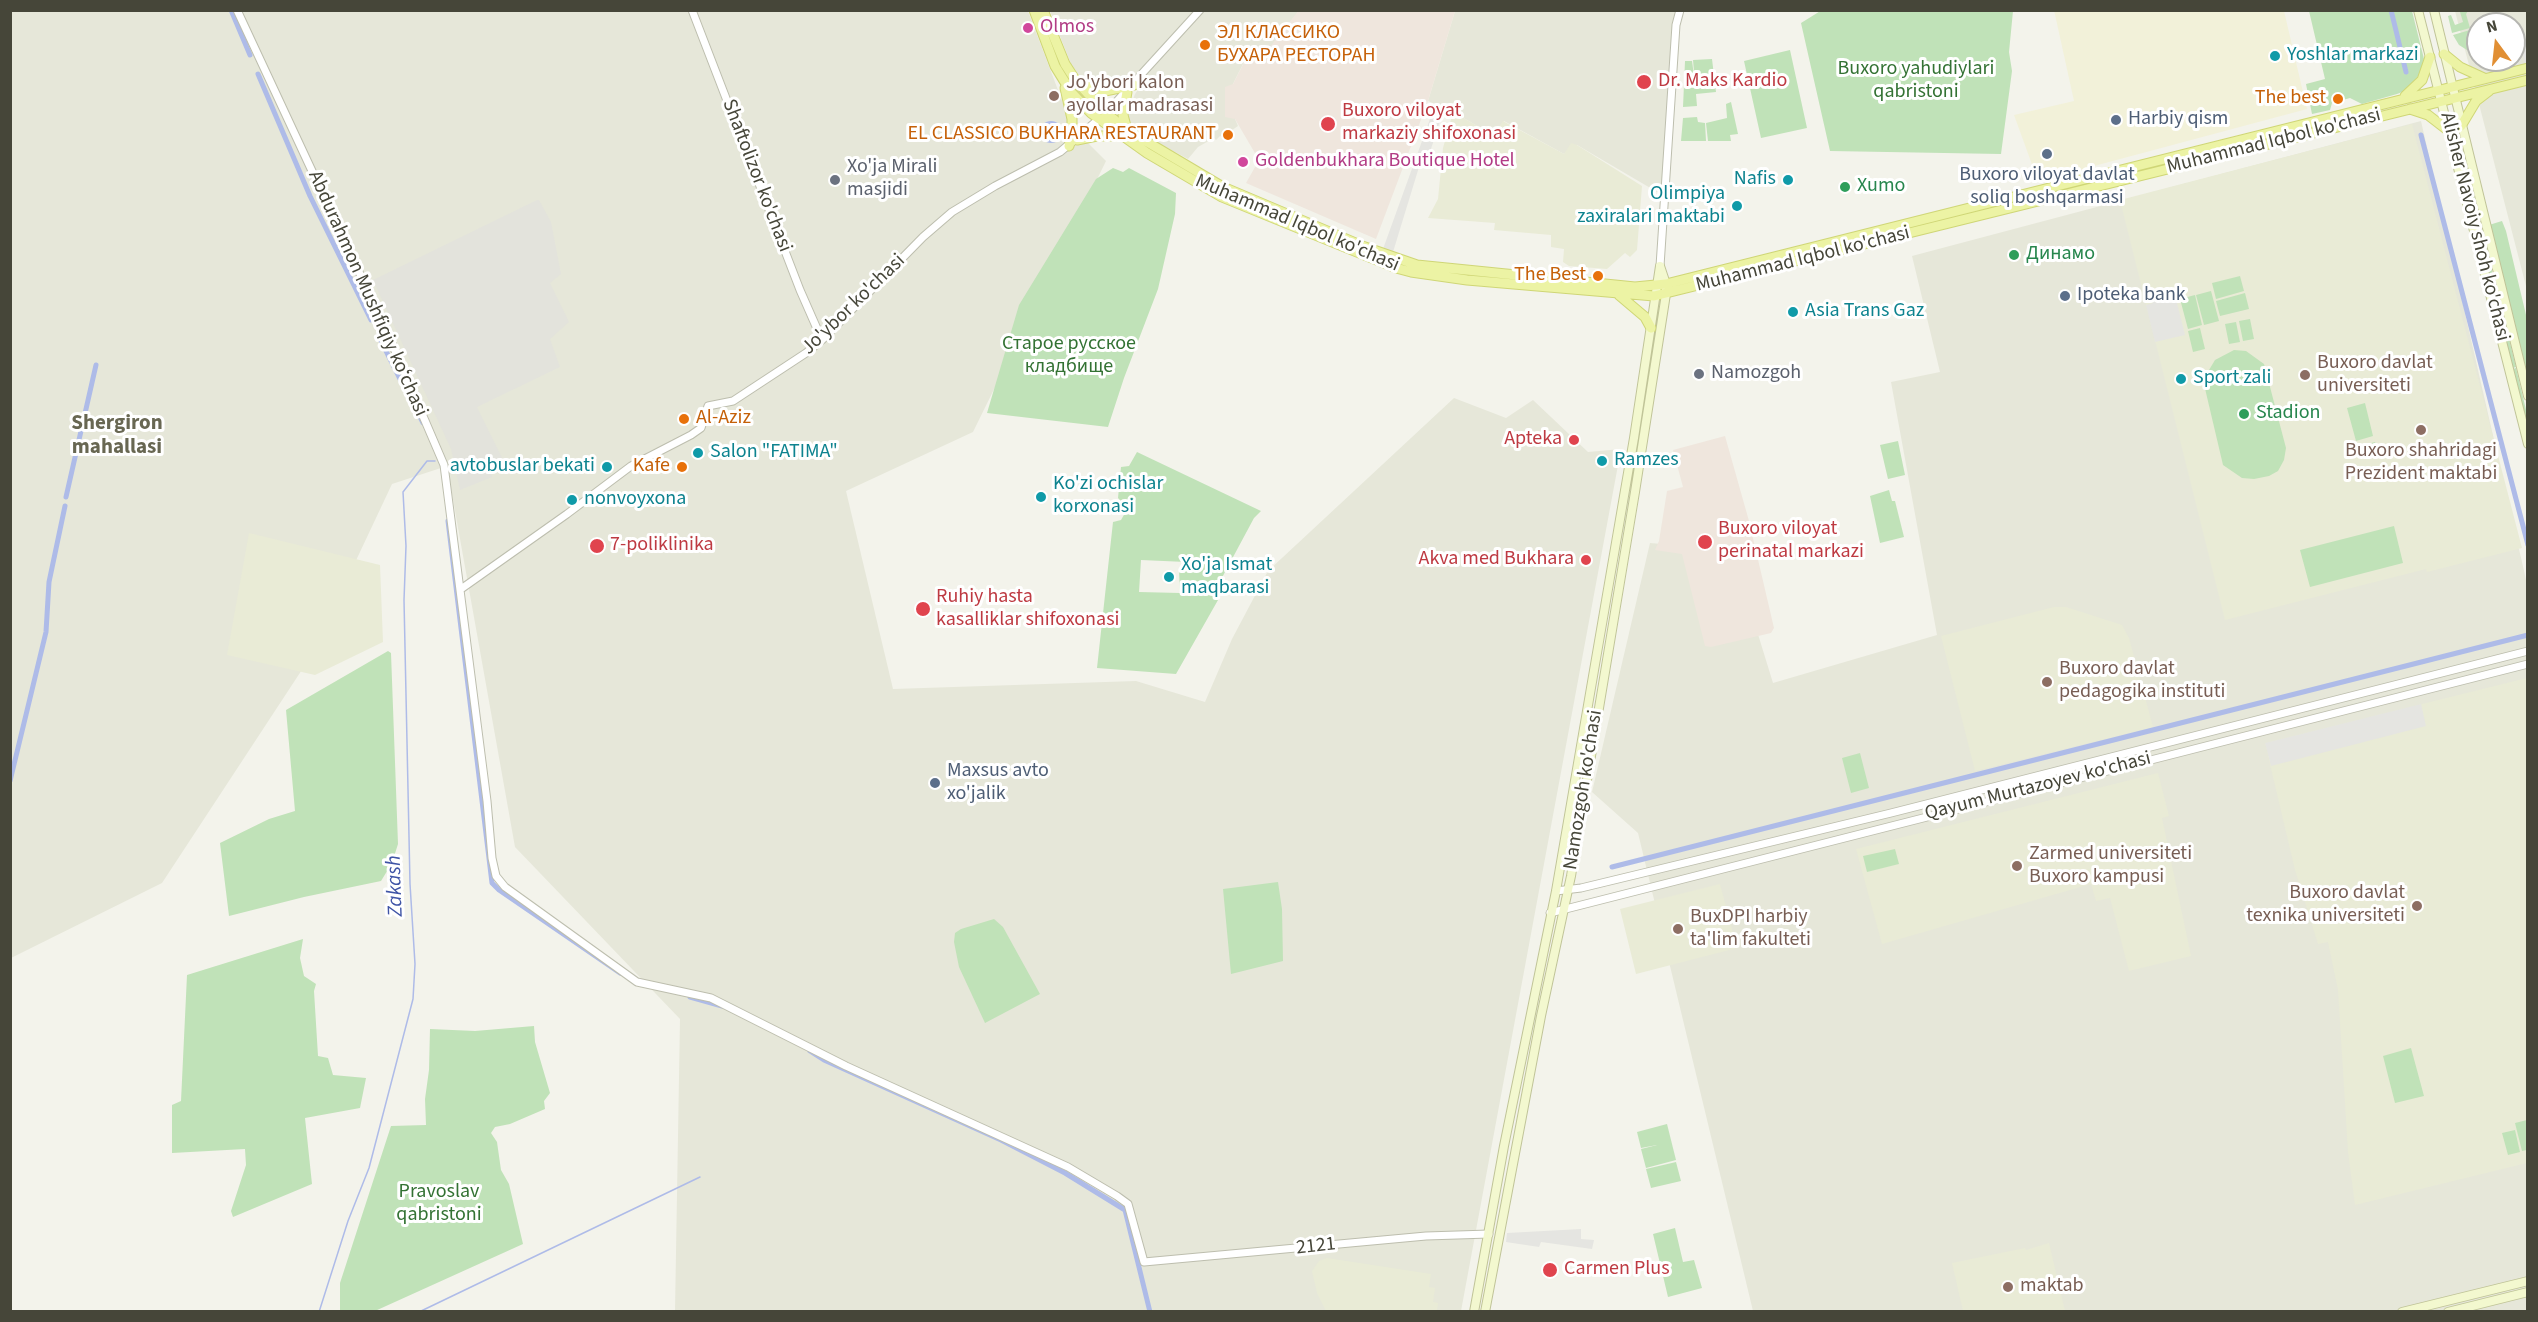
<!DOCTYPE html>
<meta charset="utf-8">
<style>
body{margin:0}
#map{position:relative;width:2538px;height:1322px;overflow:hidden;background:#f3f3eb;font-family:"Source Sans 3",sans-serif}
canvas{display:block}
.frame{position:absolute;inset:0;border:12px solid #464639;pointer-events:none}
.north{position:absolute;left:2466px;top:12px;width:60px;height:60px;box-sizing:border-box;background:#fff;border:2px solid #b5b5b0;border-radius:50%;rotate:345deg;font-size:16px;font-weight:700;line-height:24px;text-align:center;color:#464639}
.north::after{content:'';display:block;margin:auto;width:21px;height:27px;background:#e18f34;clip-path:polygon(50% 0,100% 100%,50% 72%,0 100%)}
</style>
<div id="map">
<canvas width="2538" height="1322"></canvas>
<div class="frame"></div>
<div class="north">N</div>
</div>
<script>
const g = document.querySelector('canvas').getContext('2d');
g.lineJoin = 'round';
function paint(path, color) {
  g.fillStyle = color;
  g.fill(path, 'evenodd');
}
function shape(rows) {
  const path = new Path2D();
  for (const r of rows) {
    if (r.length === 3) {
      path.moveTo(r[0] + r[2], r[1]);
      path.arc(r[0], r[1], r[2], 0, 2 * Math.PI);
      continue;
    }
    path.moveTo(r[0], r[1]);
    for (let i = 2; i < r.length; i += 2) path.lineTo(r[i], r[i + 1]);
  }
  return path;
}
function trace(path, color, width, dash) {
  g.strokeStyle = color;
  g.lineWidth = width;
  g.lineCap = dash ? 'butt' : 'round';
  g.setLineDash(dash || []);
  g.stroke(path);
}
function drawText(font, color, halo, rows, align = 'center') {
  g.font = font + ' "Source Sans 3",sans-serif';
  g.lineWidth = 6;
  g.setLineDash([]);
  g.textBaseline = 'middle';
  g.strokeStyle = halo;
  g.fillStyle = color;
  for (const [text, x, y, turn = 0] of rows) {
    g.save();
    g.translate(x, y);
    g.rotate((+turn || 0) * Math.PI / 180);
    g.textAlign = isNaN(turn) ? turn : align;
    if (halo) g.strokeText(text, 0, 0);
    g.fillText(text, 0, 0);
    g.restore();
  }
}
paint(shape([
 [11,11,1028,11,1072,127,1106,161,973,432,846,491,893,689,1136,681,1205,702,1232,639,1268,571,1454,398,1506,418,1533,400,1588,452,1621,449,1461,1311,675,1311,680,1019,515,847,447,466,392,484,311,656,162,883,11,958],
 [1050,11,1299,11,1266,53,1249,54,1244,62,1233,84,1235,119,1238,126,1222,137,1220,136,1216,140,1214,138,1198,147,1188,159,1134,130,1129,123,1129,110,1135,94,1140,87,1131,78,1106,86,1079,75,1071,64],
 [1455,11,1680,11,1664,196,1577,145,1564,154,1504,121,1493,135,1453,112,1428,101],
 [2455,11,2527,11,2527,290],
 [2478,24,2514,24,2514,60,2478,60],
 [2421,121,2527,584,2527,1311,1753,1311,1638,833,1592,792,1650,543,1732,550,1773,683,1937,635,1891,382,1940,372,1912,256]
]), '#e6e7d9');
paint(shape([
 [2054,10,2284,11,2307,109,2038,181,2014,115,2074,101]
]), '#f2f1d9');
paint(shape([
 [537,200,539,200,551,222,561,274,550,283,569,322,550,339,560,367,477,407,505,464,490,469,492,477,460,490,451,449,373,280]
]), '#e3e3dc');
paint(shape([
 [1453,112,1493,135,1503,121,1564,154,1571,143,1577,145,1642,186,1637,250,1630,257,1625,253,1607,269,1569,266,1563,262,1564,249,1551,247,1551,235,1494,230,1495,223,1428,218,1438,199,1443,148],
 [2412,124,2522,548,2427,572,2426,569,2225,620,2120,200],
 [249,533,380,565,383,642,315,675,227,655],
 [2054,607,2066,607,2122,625,2129,638,2153,727,1975,771,1941,636],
 [2527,678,2527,1163,2355,1205,2348,1152,2338,990,2328,942,2318,944,2295,870,2265,743],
 [2158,773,2169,816,2162,818,2191,956,2129,971,2110,898,2096,901,2091,884,1882,944,1856,849],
 [1720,884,1737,948,1636,974,1620,909],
 [2049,1243,2065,1311,1963,1311,1952,1263,2025,1248,2026,1250],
 [1327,1258,1431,1274,1429,1287,1435,1288,1433,1302,1438,1303,1437,1311,1326,1311,1317,1293,1312,1271,1319,1261]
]), '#e9ebd6');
paint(shape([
 [1299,10,1455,11,1428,101,1376,239,1246,183,1259,160,1235,119,1225,117,1225,87,1233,84,1249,53,1266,52],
 [1725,436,1749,521,1774,628,1771,633,1711,647,1705,646,1682,554,1655,550,1659,541,1667,491,1683,487,1673,450]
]), '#efe6dd');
paint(shape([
 [1822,10,2013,11,2009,52,2012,71,2001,154,1830,151,1801,23],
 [2309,11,2412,11,2424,59,2422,72,2405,91,2397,94,2362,104,2350,98,2332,103,2330,110,2312,114,2306,84,2325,79],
 [2468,11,2466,14,2470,28,2452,33,2448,16,2451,15,2455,25,2463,22,2460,12],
 [2470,30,2475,37,2467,50,2459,45,2453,35],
 [1790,50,1807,128,1761,138,1744,61],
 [1712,59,1716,92,1696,94,1697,106,1683,107,1685,61,1692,61,1695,83,1693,60],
 [1731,102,1738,134,1730,135,1731,141,1708,141,1706,123,1727,118,1726,104],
 [1697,117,1698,122,1705,123,1706,141,1681,141,1683,118],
 [2461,147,2480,220,2477,221,2459,148],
 [1113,168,1123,172,1129,168,1176,193,1175,214,1158,289,1124,378,1108,427,987,413,1019,305,1096,179],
 [2502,221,2506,231,2527,319,2527,377,2489,225],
 [2485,243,2516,367,2513,368,2482,246],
 [2240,276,2244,291,2216,299,2212,283],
 [2211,291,2219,321,2204,325,2196,295],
 [2245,293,2249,309,2220,316,2216,301],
 [2195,295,2202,325,2188,329,2180,299],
 [2250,319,2254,339,2243,341,2239,321],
 [2236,322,2240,342,2229,344,2225,324],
 [2200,328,2205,349,2193,352,2188,331],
 [2234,350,2246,351,2264,364,2286,448,2284,460,2278,471,2269,476,2254,479,2242,478,2223,465,2203,380,2215,360],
 [2516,368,2527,414,2527,427,2513,369],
 [2365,403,2373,436,2356,441,2347,408],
 [1898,441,1905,475,1888,479,1880,445],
 [2375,442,2378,452,2359,457,2357,447],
 [1137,452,1261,511,1254,518,1217,587,1217,593,1222,593,1176,674,1097,668,1113,522,1121,520,1125,513,1126,507,1118,498,1121,467,1129,466],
 [1141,560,1186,562,1186,570,1179,570,1180,593,1139,592],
 [1889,490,1892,501,1895,501,1904,537,1880,543,1870,496],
 [2394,526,2403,563,2310,587,2300,550],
 [388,651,391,653,398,844,392,863,381,881,304,897,229,916,220,843,269,819,295,811,286,710],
 [1860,753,1869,788,1851,793,1842,758],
 [1895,849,1899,864,1867,872,1863,856],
 [1278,882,1282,909,1283,961,1231,974,1223,889],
 [994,919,1003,927,1040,994,985,1023,959,967,954,942,955,933,961,929],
 [303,939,300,958,304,976,316,984,314,991,318,1056,328,1058,333,1075,366,1078,360,1108,305,1118,312,1184,233,1217,231,1211,246,1165,245,1149,172,1153,172,1105,181,1101,187,975],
 [534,1026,535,1042,550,1093,544,1101,545,1109,510,1124,495,1127,491,1133,497,1142,501,1170,509,1184,523,1244,375,1311,340,1311,340,1283,391,1126,426,1125,425,1099,429,1070,430,1029,475,1031],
 [2411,1048,2424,1096,2395,1103,2383,1056],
 [2527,1120,2527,1150,2522,1151,2515,1123],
 [1667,1124,1676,1160,1646,1168,1641,1149,1657,1145,1641,1148,1637,1132],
 [2515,1130,2520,1152,2508,1155,2502,1133],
 [1676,1162,1681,1181,1651,1188,1646,1169],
 [1675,1228,1683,1262,1694,1260,1702,1288,1668,1297,1653,1234]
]), '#c0e2b8');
paint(shape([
 [2527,41,2527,64,2525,64,2521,48,2518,49,2521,61,2518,62,2519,66,2513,67,2512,63,2497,68,2495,60,2514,60,2514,45],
 [1435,105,1444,109,1429,155,1423,154,1393,252,1383,249],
 [2174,291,2185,335,2155,342,2146,305,2153,303,2152,297],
 [2421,704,2426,726,2271,766,2265,743],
 [1581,1229,1581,1239,1594,1240,1592,1249,1541,1242,1539,1247,1506,1242,1507,1233]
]), '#e5e5e1');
paint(shape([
 [1051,132,11]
]), '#aebbe8');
trace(shape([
 [319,1312,348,1221,369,1168,413,999,415,964,410,884,404,600,406,546,403,492,427,461,435,461],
 [419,1312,700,1177]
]), '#aebbe8', 1.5);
trace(shape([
 [231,10,250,55],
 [2391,10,2406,72],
 [258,74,310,196,371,320],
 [2421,135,2528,545],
 [379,337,407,393],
 [413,403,423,423],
 [66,497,96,365],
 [448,521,492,883,499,890,620,973],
 [10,781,46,632,49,582,65,506],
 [1612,867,2528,635],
 [690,997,722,1006],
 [810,1051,824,1060,1001,1140,1065,1173,1125,1210,1150,1312]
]), '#aebbe8', 5);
const tertiary = shape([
 [237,10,387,332,444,465,487,801,492,858,496,876,505,887,637,982,711,998,846,1066,1068,1167,1117,1196,1128,1204,1144,1262,1426,1236,1489,1234],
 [692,10,800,290,822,340],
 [1106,113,1200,10],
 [1660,266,1676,25,1680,10],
 [461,589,567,514,631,466,691,435,701,428,708,406,733,401,806,353,822,340,923,237,952,212,995,186,1060,152,1098,120],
 [1556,891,1581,888,1891,813,2528,651],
 [1550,913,2528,664]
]);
const secondary = shape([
 [2418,10,2528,444],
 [2434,10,2528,396],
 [1474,1312,1504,1146,1556,891,1634,438,1660,266],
 [1485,1312,1541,1016,1571,876,1635,492,1666,294,1666,284,1660,266],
 [2402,1312,2528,1281],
 [2448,1312,2528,1292]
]);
const primary = shape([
 [1034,10,1055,66,1071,92,1091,113,1147,153,1222,197,1396,268,1411,272,1467,280,1654,296,2528,80],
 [1043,10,1065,64,1076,81,1106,113,1127,130,1223,187,1365,247,1417,265,1635,287,1666,284,2528,68],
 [2444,54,2460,67,2484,78],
 [1081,84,1093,89,1105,91,1134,85],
 [1065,88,1072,119,1072,136,1069,146],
 [1127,92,1123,115,1127,130],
 [2405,96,2422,80,2430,57],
 [2410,109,2428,115,2450,132],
 [2461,126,2476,101,2489,91],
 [1077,140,1097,136,1119,136],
 [1619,295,1645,317,1651,328]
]);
trace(tertiary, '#bdbeae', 9);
trace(secondary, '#c0c498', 10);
trace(primary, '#cfd676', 11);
trace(tertiary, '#fff', 7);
trace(secondary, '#f3f8cf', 8);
trace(primary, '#ecf3a4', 9);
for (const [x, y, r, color] of [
 [1028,28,6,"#d1479c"],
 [1205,45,6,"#e8710a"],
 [2275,56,6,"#0f9aa8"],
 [1644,82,8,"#e0444e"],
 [1054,96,6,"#8d6e63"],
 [2338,99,6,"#e8710a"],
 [2116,120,6,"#5c6f8a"],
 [1328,124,8,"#e0444e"],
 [1228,135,6,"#e8710a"],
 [2047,154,6,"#5c6f8a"],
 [1243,162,6,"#d1479c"],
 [835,180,6,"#6b7280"],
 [1788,180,6,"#0f9aa8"],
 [1845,187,6,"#2e9e5b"],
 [1737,206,6,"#0f9aa8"],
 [2014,255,6,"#2e9e5b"],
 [1598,276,6,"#e8710a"],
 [2065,296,6,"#5c6f8a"],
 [1793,312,6,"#0f9aa8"],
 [1699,374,6,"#6b7280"],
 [2305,375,6,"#8d6e63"],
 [2181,379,6,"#0f9aa8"],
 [2244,414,6,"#2e9e5b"],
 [684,419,6,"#e8710a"],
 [2421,430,6,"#8d6e63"],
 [1574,440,6,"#e0444e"],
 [698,453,6,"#0f9aa8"],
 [1602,461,6,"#0f9aa8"],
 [607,467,6,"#0f9aa8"],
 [682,467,6,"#e8710a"],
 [1041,497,6,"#0f9aa8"],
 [572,500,6,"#0f9aa8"],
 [1705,542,8,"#e0444e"],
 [597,546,8,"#e0444e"],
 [1586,560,6,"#e0444e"],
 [1169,577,6,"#0f9aa8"],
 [923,609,8,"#e0444e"],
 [2047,682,6,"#8d6e63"],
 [935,783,6,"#5c6f8a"],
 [2017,866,6,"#8d6e63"],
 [2417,906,6,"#8d6e63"],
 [1678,929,6,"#8d6e63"],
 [1550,1270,8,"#e0444e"],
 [2008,1287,6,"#8d6e63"]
]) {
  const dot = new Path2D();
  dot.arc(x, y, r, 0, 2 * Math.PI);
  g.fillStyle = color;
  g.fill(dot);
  trace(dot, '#fff', 2);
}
drawText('20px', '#b23c85', '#fff', [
 ["Olmos",1040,28],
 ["Goldenbukhara Boutique Hotel",1255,162]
], 'left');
drawText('20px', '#c56008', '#fff', [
 ["ЭЛ КЛАССИКО",1217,34,"left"],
 ["БУХАРА РЕСТОРАН",1217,57,"left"],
 ["The best",2326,99],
 ["EL CLASSICO BUKHARA RESTAURANT",1216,135],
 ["The Best",1586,276],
 ["Al-Aziz",696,419,"left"],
 ["Kafe",670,467]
], 'right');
drawText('20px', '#0d838f', '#fff', [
 ["Yoshlar markazi",2287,56],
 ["Nafis",1776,180,"right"],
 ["Olimpiya",1725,195,"right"],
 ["zaxiralari maktabi",1725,218,"right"],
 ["Asia Trans Gaz",1805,312],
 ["Sport zali",2193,379],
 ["Salon \"FATIMA\"",710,453],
 ["Ramzes",1614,461],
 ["avtobuslar bekati",595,467,"right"],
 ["Ko'zi ochislar",1053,485],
 ["korxonasi",1053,508],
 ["nonvoyxona",584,500],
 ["Xo'ja Ismat",1181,566],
 ["maqbarasi",1181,589]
], 'left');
drawText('20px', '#337233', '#fff', [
 ["Buxoro yahudiylari",1916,70],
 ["qabristoni",1916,93],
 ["Старое русское",1069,345],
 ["кладбище",1069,368],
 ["Pravoslav",439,1193],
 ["qabristoni",439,1216]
]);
drawText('20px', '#be3a42', '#fff', [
 ["Dr. Maks Kardio",1658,82],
 ["Buxoro viloyat",1342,112],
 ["markaziy shifoxonasi",1342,135],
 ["Apteka",1562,440,"right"],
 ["Buxoro viloyat",1718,530],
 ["perinatal markazi",1718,553],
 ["7-poliklinika",610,546],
 ["Akva med Bukhara",1574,560,"right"],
 ["Ruhiy hasta",936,598],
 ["kasalliklar shifoxonasi",936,621],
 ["Carmen Plus",1564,1270]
], 'left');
drawText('20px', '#785e54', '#fff', [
 ["Jo'ybori kalon",1066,84],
 ["ayollar madrasasi",1066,107],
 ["Buxoro davlat",2317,364],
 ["universiteti",2317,387],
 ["Buxoro shahridagi",2421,452,"center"],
 ["Prezident maktabi",2421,475,"center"],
 ["Buxoro davlat",2059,670],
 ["pedagogika instituti",2059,693],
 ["Zarmed universiteti",2029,855],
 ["Buxoro kampusi",2029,878],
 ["Buxoro davlat",2405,894,"right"],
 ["texnika universiteti",2405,917,"right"],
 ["BuxDPI harbiy",1690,918],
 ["ta'lim fakulteti",1690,941],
 ["maktab",2020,1287]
], 'left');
drawText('20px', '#4e5e75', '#fff', [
 ["Harbiy qism",2128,120],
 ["Buxoro viloyat davlat",2047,176,"center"],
 ["soliq boshqarmasi",2047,199,"center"],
 ["Ipoteka bank",2077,296],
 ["Maxsus avto",947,772],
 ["xo'jalik",947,795]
], 'left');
drawText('20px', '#464639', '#fff', [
 ["Muhammad Iqbol ko'chasi",2274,142,-14],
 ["Shaftolizor ko'chasi",756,176,69],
 ["Muhammad Iqbol ko'chasi",1297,224,23],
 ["Alisher Navoiy shoh ko'chasi",2474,227,76],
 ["Muhammad Iqbol ko'chasi",1803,260,-14],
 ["Abdurahmon Mushfiqiy koʻchasi",367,294,66],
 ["Jo'ybor ko'chasi",854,305,-44],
 ["Qayum Murtazoyev ko'chasi",2038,787,-14],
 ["Namozgoh ko'chasi",1584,790,-81],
 ["2121",1316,1247,-6]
]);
drawText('20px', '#5b616d', '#fff', [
 ["Xo'ja Mirali",847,168],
 ["masjidi",847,191],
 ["Namozgoh",1711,374]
], 'left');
drawText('20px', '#27864d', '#fff', [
 ["Xumo",1857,187],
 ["Динамо",2026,255],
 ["Stadion",2256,414]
], 'left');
drawText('bold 21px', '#686752', '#fff', [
 ["Shergiron",117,424],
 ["mahallasi",117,448]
]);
drawText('italic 21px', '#3f54a6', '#fff', [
 ["Zakash",396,886,-92]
]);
</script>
